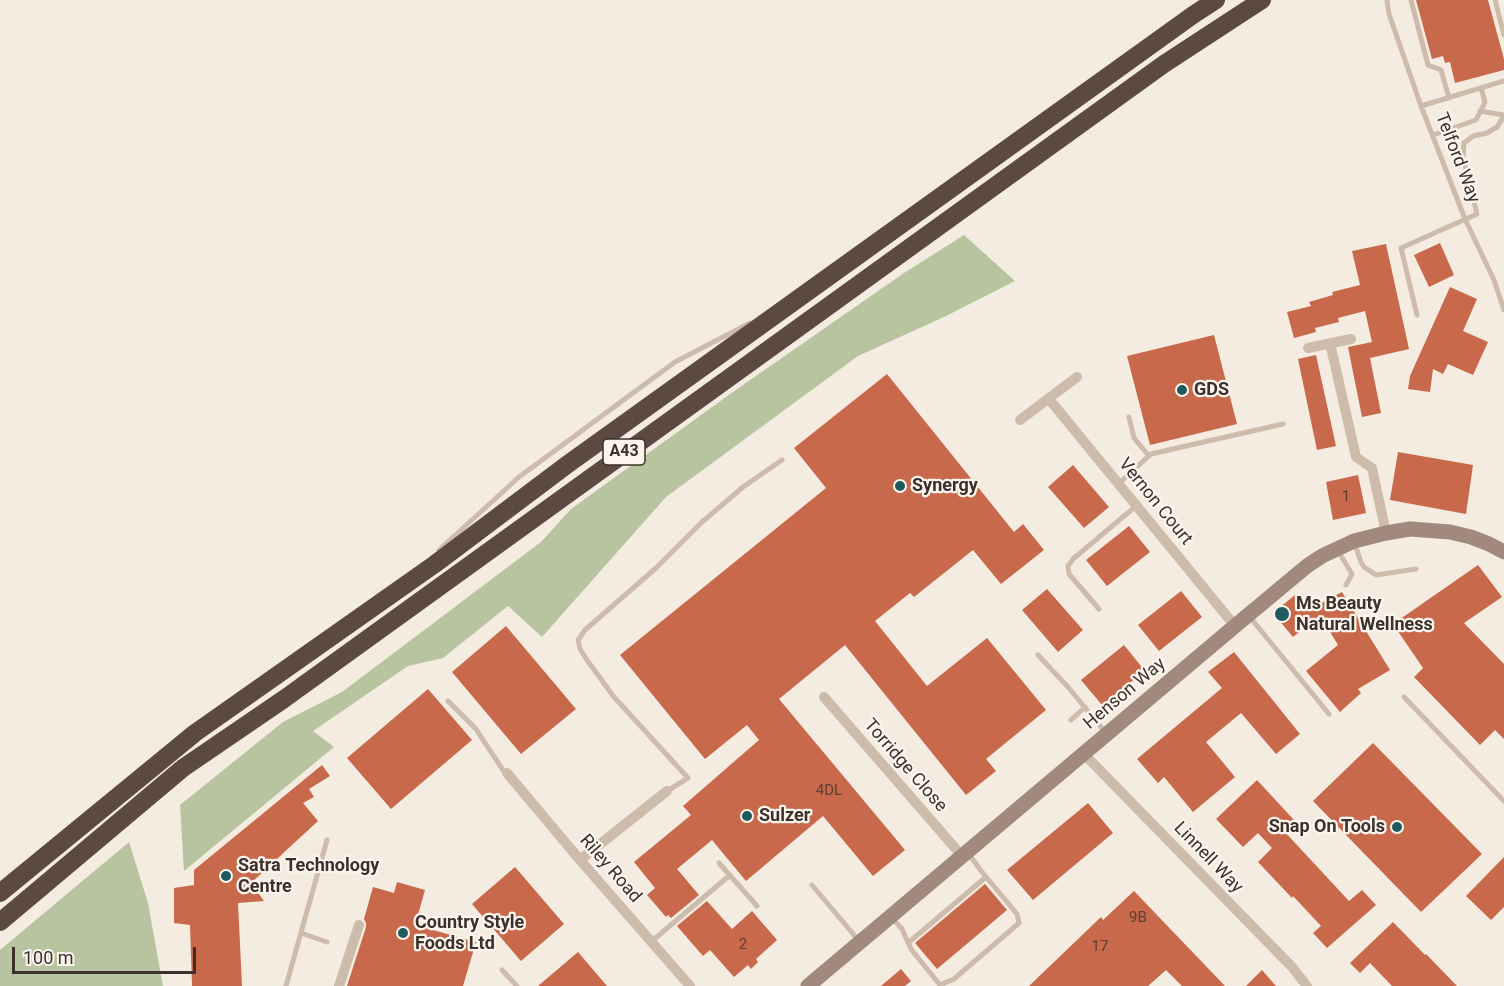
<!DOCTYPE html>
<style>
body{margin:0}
#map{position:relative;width:1504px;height:986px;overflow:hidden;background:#f4ebe1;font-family:Roboto,sans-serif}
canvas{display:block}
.scale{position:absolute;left:12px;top:947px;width:184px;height:27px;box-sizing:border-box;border:3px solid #3b302b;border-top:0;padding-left:8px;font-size:18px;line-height:21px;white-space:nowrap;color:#3b302b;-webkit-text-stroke:4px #fbf5ee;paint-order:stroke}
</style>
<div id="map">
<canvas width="1504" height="986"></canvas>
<div class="scale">100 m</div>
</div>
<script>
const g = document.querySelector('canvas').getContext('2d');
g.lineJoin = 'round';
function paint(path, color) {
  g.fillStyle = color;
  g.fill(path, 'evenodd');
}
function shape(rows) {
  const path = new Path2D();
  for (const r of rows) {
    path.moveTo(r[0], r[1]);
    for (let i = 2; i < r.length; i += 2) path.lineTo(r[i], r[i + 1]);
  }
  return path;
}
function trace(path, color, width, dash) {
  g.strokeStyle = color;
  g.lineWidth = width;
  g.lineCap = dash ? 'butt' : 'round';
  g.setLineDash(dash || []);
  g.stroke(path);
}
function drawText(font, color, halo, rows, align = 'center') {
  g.font = font + ' Roboto,sans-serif';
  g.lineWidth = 4.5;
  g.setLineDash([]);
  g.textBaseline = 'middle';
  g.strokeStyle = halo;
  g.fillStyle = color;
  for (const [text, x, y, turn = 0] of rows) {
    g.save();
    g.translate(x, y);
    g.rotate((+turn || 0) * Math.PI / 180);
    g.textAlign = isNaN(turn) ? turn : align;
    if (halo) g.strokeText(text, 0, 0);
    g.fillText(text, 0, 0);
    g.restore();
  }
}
paint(shape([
 [964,235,1015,281,944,317,858,356,666,497,542,637,508,606,443,658,408,666,313,731,334,747,184,871,180,805,283,722,342,692,541,542,571,509,730,394,904,273],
 [129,842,148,903,163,986,0,986,0,950]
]), '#b8c4a0');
paint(shape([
 [1416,0,1488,0,1504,59,1504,70,1455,83,1450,62,1445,63,1443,56,1432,59],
 [1440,243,1454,275,1429,287,1414,255],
 [1386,244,1409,349,1370,358,1381,413,1362,417,1348,347,1372,342,1365,311,1338,318,1339,322,1315,328,1316,332,1294,338,1287,312,1311,306,1309,302,1333,295,1332,292,1360,285,1352,251],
 [1450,287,1477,299,1463,331,1488,342,1473,375,1448,364,1443,374,1433,369,1430,392,1408,389,1410,376],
 [1214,335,1237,424,1150,445,1127,356],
 [1316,355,1336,446,1317,450,1298,359],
 [887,374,1014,532,1023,524,1044,550,1001,584,973,550,914,597,910,593,875,621,927,686,987,638,1046,710,986,759,996,771,966,795,845,645,779,699,905,850,873,876,823,816,746,881,712,840,677,869,699,895,671,918,668,915,666,917,647,895,655,888,634,862,691,815,683,806,759,740,747,725,705,759,620,655,826,488,794,448],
 [1398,452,1473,465,1466,514,1390,500],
 [1073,465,1109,507,1084,528,1048,487],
 [1358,475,1366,513,1333,520,1326,482],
 [1129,526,1150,552,1107,586,1086,560],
 [1478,565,1502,597,1464,623,1504,664,1504,739,1495,730,1480,745,1414,677,1423,668,1393,624],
 [1047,589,1083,630,1058,652,1022,610],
 [1181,591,1202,617,1159,651,1138,625],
 [1342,592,1390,670,1358,689,1361,693,1340,712,1306,671,1338,645,1320,615,1293,637,1273,613,1295,595,1308,610],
 [506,626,576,709,521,754,452,672],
 [1124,645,1145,671,1102,705,1081,680],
 [1234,652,1300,734,1276,754,1241,713,1206,742,1235,777,1193,812,1164,777,1158,783,1137,759,1222,688,1208,672],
 [428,689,472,740,391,809,347,758],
 [1373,743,1482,854,1421,912,1313,801],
 [322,765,330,776,309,789,314,797,303,803,318,821,251,883,264,901,238,903,242,986,192,986,190,925,174,923,174,888,194,885,194,870],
 [1257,780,1294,820,1283,830,1349,901,1362,890,1376,905,1327,948,1313,933,1321,926,1293,896,1292,898,1258,862,1272,848,1258,833,1243,847,1216,819],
 [1088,803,1113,833,1033,900,1007,870],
 [1504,857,1504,907,1491,920,1466,896],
 [515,867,564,924,521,961,472,904],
 [397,882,425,890,415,925,476,942,463,986,347,986,366,927,366,923,364,919,373,887,394,893],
 [985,884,1007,910,937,969,915,943],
 [1134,891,1225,986,1182,986,1166,970,1148,986,1029,986,1101,917,1103,920],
 [707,901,732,929,752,911,777,940,756,959,758,962,751,969,748,965,734,977,710,950,703,956,677,926],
 [1393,922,1425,955,1426,954,1457,986,1392,986,1370,963,1360,973,1350,963],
 [578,952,607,986,538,986],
 [901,969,911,981,905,986,881,986],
 [1262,970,1276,986,1246,986]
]), '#c8694b');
trace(shape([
 [1387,0,1389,14,1421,106,1465,219,1494,280,1504,310],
 [1411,0,1428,65,1441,70,1449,98],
 [1495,0,1504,35],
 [1421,106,1504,81],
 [1480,111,1504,115],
 [1433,135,1476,120,1485,102,1481,88],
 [1417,315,1401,248,1477,214,1463,157,1464,143,1473,136,1487,133,1497,127,1504,116],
 [1129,417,1134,438,1149,456],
 [1118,484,1151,454,1283,424],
 [1354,542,1361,562,1364,567,1376,575,1416,569],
 [1337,549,1352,574,1346,585],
 [439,550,519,477,675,362,750,323],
 [1099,609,1069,574,1068,566,1073,559,1136,506],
 [1249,616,1329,714],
 [1038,655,1068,687,1106,733],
 [1404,697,1504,801],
 [448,701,476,729,503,770,507,773],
 [1071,720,1085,707],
 [667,791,688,778,614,697,587,660,580,649,578,640,585,630,656,568,702,522,743,487,782,460],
 [719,863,757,906],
 [812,885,859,941],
 [891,917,902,929,911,949,940,985,954,979,1019,923,1017,914,982,872,968,853],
 [301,933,327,942],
 [652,941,730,875],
 [908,943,986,877],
 [502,970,517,986],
 [286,986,327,840]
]), '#cdbbac', 5);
trace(shape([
 [1330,343,1356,457,1372,468,1386,533],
 [1308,348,1351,339],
 [1049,399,1235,626],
 [1020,420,1077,377],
 [824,697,962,856],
 [1084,754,1292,967,1307,986],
 [507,773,580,860,690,986],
 [580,860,667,791],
 [339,986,359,925]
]), '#cdbbac', 10);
trace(shape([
 [808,986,1235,626,1307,566,1322,556,1354,541,1386,533,1410,529,1450,532,1471,537,1489,544,1504,552]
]), '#a18a7d', 15);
trace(shape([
 [0,893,195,733,435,564,568,464,1193,15,1216,0],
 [0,922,183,768,284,699,1164,64,1262,0]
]), '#5c4a42', 18);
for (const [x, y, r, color] of [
 [1182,390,6,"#1f5a5e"],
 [900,486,6,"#1f5a5e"],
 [1282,614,8,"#1f5a5e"],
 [747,816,6,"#1f5a5e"],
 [1397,827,6,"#1f5a5e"],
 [226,876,6,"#1f5a5e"],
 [403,933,6,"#1f5a5e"]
]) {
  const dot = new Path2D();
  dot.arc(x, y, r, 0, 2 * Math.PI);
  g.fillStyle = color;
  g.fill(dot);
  trace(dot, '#fbf5ee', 2);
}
drawText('15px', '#5e3e33', null, [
 ["1",1346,497],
 ["4DL",829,791],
 ["9B",1138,918],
 ["2",743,945],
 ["17",1100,947]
]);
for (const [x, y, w] of [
 [624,452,42]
]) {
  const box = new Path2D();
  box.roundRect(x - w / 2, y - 13, w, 26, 4.5);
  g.fillStyle = '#fbf5ee';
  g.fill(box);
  trace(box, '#3b302b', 1.5);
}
drawText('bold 16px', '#3b302b', null, [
 ["A43",624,452]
]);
drawText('18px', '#3b302b', '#fbf5ee', [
 ["Telford Way",1457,158,69],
 ["Vernon Court",1155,502,51],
 ["Henson Way",1125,694,-40],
 ["Torridge Close",905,766,49],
 ["Linnell Way",1208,858,46],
 ["Riley Road",610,869,49]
]);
drawText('bold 18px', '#3b302b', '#fbf5ee', [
 ["GDS",1194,390],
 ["Synergy",912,486],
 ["Ms Beauty",1296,604],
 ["Natural Wellness",1296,625],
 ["Sulzer",759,816],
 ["Snap On Tools",1385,827,"right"],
 ["Satra Technology",238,866],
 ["Centre",238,887],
 ["Country Style",415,923],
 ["Foods Ltd",415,944]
], 'left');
</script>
